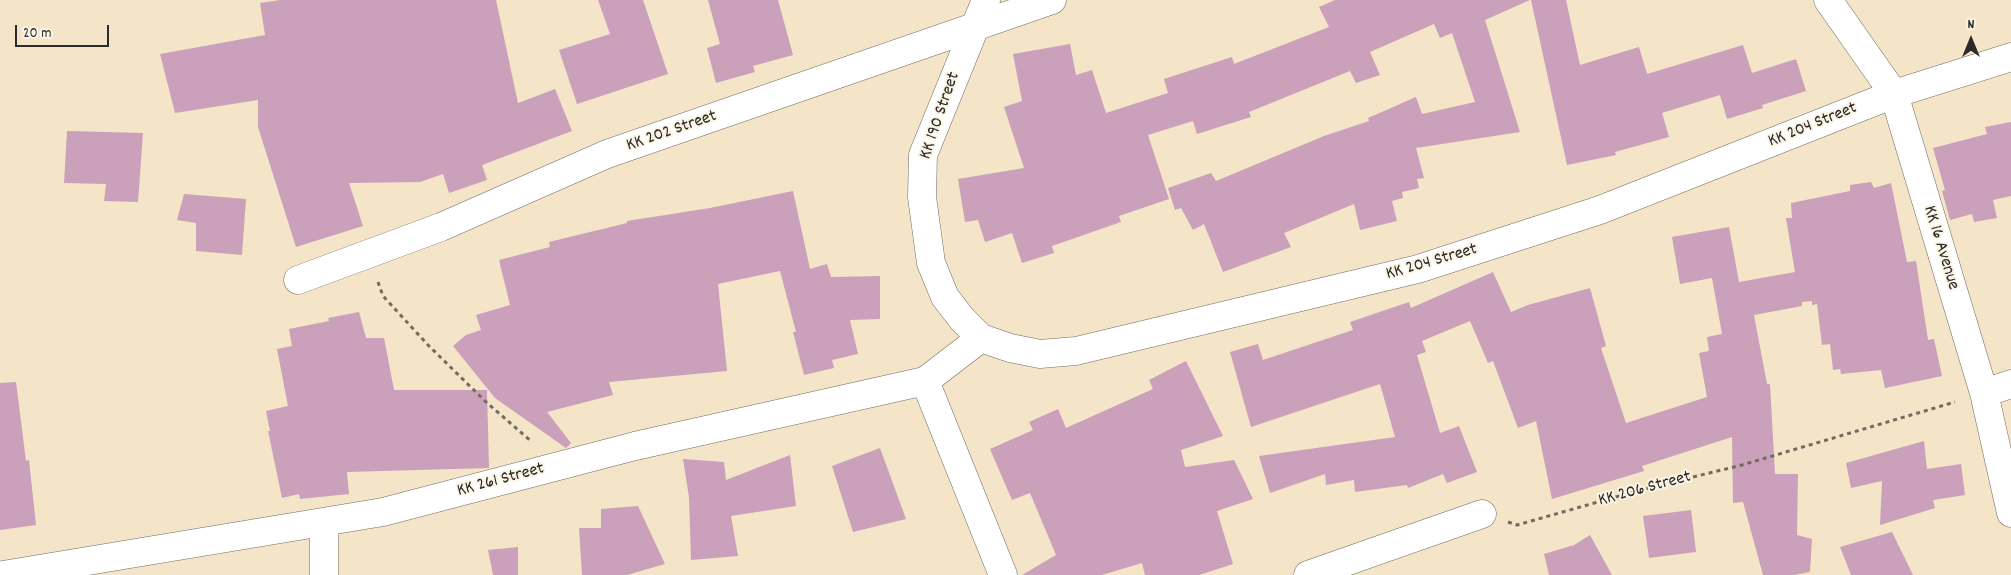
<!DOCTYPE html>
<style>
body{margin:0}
#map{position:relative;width:2011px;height:575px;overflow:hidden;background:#f4e4c8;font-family:Dekko,sans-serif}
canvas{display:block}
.north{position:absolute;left:1946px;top:15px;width:50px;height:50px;-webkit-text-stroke:4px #fcf5e5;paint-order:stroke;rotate:0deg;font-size:14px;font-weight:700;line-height:20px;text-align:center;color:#2b2b2b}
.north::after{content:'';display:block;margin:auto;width:18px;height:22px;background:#2b2b2b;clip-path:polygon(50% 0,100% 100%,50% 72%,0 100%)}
.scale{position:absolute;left:15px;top:25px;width:94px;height:22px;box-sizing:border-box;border:2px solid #2b2b2b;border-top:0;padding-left:6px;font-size:15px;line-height:18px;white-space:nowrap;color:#2b2b2b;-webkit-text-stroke:4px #fcf5e5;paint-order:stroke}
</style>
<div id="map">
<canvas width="2011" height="575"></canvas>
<div class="north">N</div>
<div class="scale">20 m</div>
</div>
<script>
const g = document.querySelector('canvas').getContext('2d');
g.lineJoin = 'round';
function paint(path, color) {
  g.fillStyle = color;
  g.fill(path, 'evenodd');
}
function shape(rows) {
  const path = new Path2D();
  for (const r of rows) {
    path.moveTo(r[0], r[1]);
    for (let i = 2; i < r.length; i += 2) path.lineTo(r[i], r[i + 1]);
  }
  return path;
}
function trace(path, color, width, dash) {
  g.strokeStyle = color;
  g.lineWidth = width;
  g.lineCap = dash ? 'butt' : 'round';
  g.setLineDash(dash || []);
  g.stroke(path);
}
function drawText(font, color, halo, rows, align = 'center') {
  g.font = font + ' Dekko,sans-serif';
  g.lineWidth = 4;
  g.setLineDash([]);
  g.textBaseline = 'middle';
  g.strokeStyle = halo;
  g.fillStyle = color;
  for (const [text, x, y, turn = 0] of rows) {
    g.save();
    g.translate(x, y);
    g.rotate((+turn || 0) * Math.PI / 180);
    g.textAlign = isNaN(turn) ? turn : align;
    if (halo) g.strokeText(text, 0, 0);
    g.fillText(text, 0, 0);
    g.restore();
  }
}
paint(shape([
 [280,0,496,0,518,103,555,89,572,131,482,165,487,180,449,193,443,174,420,182,349,183,363,226,296,247,258,127,258,100,175,113,160,54,265,35,260,3],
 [598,0,643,0,668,74,577,104,559,50,610,34],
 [708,0,778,0,793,55,753,66,755,72,716,83,707,48,720,44],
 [1335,0,1530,0,1485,20,1520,132,1416,148,1424,178,1417,179,1419,188,1402,192,1403,198,1392,201,1397,221,1360,230,1354,204,1284,233,1291,247,1223,272,1204,224,1193,230,1181,208,1175,210,1168,188,1211,173,1216,181,1324,136,1369,121,1368,118,1416,97,1422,114,1475,102,1452,33,1440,38,1434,24,1370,52,1380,75,1356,83,1350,71,1249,112,1251,117,1197,134,1193,121,1148,135,1169,199,1119,216,1121,222,1052,246,1054,253,1022,263,1012,233,985,242,978,220,965,222,958,179,1024,168,1004,107,1022,101,1013,54,1070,44,1076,75,1092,70,1106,113,1168,93,1164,79,1232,57,1234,64,1329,27,1319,7],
 [1531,0,1566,0,1580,65,1639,47,1647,74,1743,45,1752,73,1796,59,1806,91,1762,105,1763,108,1727,119,1720,95,1662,113,1669,137,1615,152,1616,155,1567,165],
 [2011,122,2011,196,1993,200,1997,218,1974,222,1972,214,1950,220,1942,191,1945,190,1933,148,1987,134,1985,127],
 [67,131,143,133,138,202,104,201,106,184,64,183],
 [1871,182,1874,188,1891,183,1907,262,1916,261,1928,340,1934,339,1942,376,1885,388,1881,370,1841,374,1840,369,1833,370,1830,344,1822,345,1817,304,1812,305,1812,301,1802,302,1802,306,1754,315,1767,384,1770,384,1775,474,1798,474,1797,535,1812,539,1810,572,1794,575,1763,575,1743,502,1733,503,1732,437,1642,466,1644,471,1552,499,1536,421,1518,428,1493,361,1488,363,1470,321,1422,341,1426,352,1417,355,1440,433,1459,426,1477,472,1447,483,1443,474,1408,488,1407,485,1355,492,1354,480,1326,485,1325,474,1270,493,1259,456,1395,437,1380,384,1251,427,1230,352,1258,344,1263,360,1353,330,1350,322,1409,302,1411,308,1493,272,1511,312,1528,305,1590,288,1606,346,1601,348,1626,423,1707,397,1699,353,1709,351,1707,337,1722,334,1712,278,1680,284,1672,237,1729,227,1739,282,1795,272,1786,218,1792,218,1791,203,1850,191,1850,185],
 [793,191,810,269,827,264,831,277,880,276,880,319,850,320,858,354,832,360,834,368,804,375,793,332,796,332,780,271,718,284,727,371,609,382,613,395,547,412,571,443,566,448,495,398,453,346,466,335,481,330,476,315,510,305,499,260,550,247,549,242,627,223,627,221,710,208],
 [184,194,246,199,242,255,196,251,196,223,177,220],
 [359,312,366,338,384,338,394,390,487,390,489,468,347,472,349,494,300,499,299,494,282,498,268,431,270,431,266,411,288,406,277,349,292,346,289,329,329,321,328,318],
 [1186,361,1223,436,1181,450,1185,467,1234,460,1253,499,1217,511,1233,564,1199,575,1145,575,1142,563,1102,575,1022,575,1056,555,1030,493,1012,500,990,449,1033,430,1029,422,1058,409,1066,428,1153,389,1149,380],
 [16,382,26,461,29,460,36,525,0,530,0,383],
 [1924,441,1927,469,1961,464,1965,495,1933,500,1935,508,1880,525,1882,481,1851,488,1846,463],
 [880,448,906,519,853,532,832,466],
 [790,455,796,506,731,516,738,556,691,560,689,497,683,459,724,462,726,480],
 [638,506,665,564,627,575,582,575,579,528,601,528,601,509],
 [1691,510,1696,552,1649,558,1643,516],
 [1892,532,1913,575,1851,575,1840,547],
 [1590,535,1612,575,1549,575,1544,554,1574,545],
 [518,547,518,575,493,575,488,550]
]), '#caa0bb');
const minor = shape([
 [1828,0,1894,94,1984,393,2011,513],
 [298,280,441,227,607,154,1052,0],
 [925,381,1003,575],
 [1984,393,2011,384],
 [324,522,324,575],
 [3,575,383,512,635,446,925,381,981,338],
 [1308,575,1482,514]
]);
const tertiary = shape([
 [986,0,923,155,922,197,931,263,945,297,962,319,981,338,1010,348,1040,354,1076,351,1418,269,1600,210,1894,94,2011,57]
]);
trace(minor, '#716c62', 29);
trace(tertiary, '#716c62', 29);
trace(shape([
 [378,282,383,296,428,345,486,402,532,442],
 [1508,522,1517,525,1640,490,1742,465,1955,402]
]), '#716c62', 3, [4, 4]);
trace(minor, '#fff', 28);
trace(tertiary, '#fff', 28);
drawText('18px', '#2b2b2b', '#fcf5e5', [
 ["KK 190 Street",941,116,-71],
 ["KK 204 Street",1813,126,-22],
 ["KK 202 Street",672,132,-19],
 ["KK 16 Avenue",1940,248,73],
 ["KK 204 Street",1432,263,-16],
 ["KK 261 Street",501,481,-15],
 ["KK 206 Street",1645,490,-15]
]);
</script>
